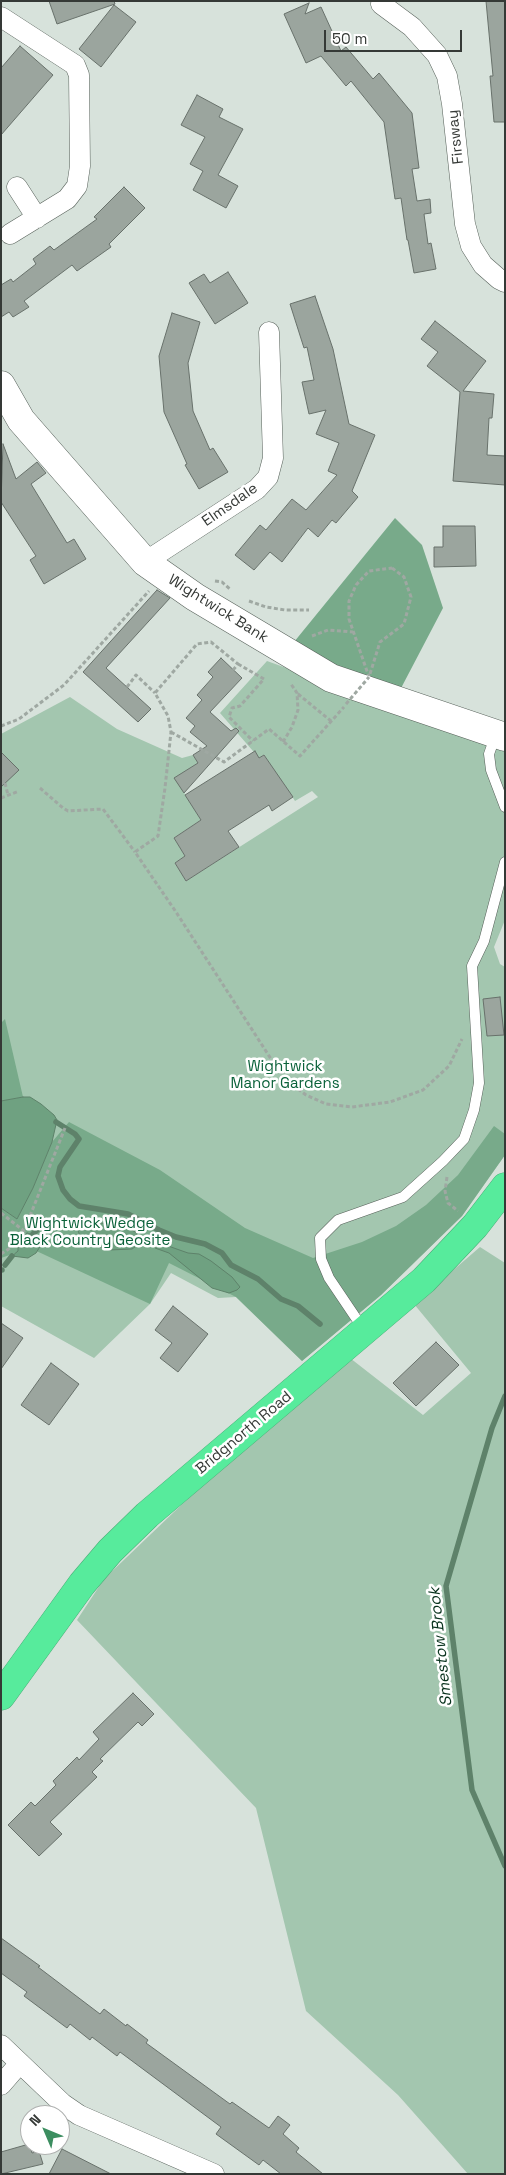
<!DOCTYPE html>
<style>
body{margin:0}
#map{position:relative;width:506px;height:2175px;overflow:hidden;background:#d7e2db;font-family:"Space Grotesk",sans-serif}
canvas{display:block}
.frame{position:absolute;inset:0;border:2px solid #353936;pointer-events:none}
.north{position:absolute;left:20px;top:2105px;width:50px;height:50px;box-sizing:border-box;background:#fff;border:1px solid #aeb0af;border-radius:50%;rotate:315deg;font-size:14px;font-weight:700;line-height:20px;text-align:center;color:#353936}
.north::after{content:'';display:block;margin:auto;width:18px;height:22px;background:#3c8e60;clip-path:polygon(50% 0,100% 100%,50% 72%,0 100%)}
.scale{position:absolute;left:324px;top:30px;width:138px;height:22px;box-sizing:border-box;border:2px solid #353936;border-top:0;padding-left:6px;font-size:15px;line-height:18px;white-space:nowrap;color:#353936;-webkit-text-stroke:4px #fff;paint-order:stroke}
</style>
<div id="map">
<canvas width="506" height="2175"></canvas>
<div class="frame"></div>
<div class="north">N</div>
<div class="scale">50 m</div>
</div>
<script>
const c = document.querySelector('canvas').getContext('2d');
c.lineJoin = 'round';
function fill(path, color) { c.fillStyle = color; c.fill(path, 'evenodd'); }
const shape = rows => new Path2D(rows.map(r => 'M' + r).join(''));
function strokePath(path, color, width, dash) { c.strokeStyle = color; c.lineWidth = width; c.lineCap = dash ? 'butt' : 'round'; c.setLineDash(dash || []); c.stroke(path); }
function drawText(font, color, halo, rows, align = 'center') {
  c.font = font + ' "Space Grotesk",sans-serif'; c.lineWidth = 5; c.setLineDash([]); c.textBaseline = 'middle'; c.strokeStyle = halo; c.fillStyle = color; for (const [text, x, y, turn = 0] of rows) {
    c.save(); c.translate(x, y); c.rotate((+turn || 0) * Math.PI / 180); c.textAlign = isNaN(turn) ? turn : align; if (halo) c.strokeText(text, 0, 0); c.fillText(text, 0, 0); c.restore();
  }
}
const green = shape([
 [267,661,505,747,505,920,494,947,500,964,505,967,505,1155,462,1216,381,1295,302,1361,236,1297,218,1298,171,1273,150,1304,94,1358,1,1306,1,734,70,697,117,729,182,758,193,755,198,763,175,778,201,820,174,838,185,856,175,863,186,881,318,797,312,791,295,801,282,781,277,784,274,770,264,755,259,758,220,713],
 [480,1247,505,1263,505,2174,468,2174,398,2095,306,2011,256,1808,77,1620,104,1579,222,1466,350,1358,423,1415,471,1373,414,1304]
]);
const forest = shape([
 [395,518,422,545,443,608,399,692,336,669,294,642],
 [5,1019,23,1097,1,1101,1,1023],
 [69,1122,160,1170,245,1228,313,1258,362,1242,396,1226,426,1205,458,1175,494,1126,505,1134,505,1155,462,1216,381,1295,302,1361,236,1297,169,1263,150,1304,30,1248,1,1258,1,1208,17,1219,33,1188,52,1142]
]);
const water = shape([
 [23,1097,30,1097,41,1104,54,1115,57,1120,52,1142,33,1188,17,1219,1,1208,1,1101,23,1097],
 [80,1221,121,1225,128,1228,137,1233,135,1247,132,1249,109,1250,92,1244,80,1236,76,1225,80,1221],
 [27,1233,35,1235,39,1240,41,1245,36,1253,28,1258,12,1256,18,1251,18,1244,27,1233],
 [154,1241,188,1253,199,1254,211,1261,232,1277,240,1287,237,1290,229,1293,212,1288,169,1253,155,1248,154,1241]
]);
const stream = shape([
 [56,1122,75,1134,79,1139,60,1167,58,1176,63,1190,70,1199,79,1206,128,1214,159,1230,176,1237,205,1244,222,1253,231,1265,258,1279,281,1299,298,1306,320,1324],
 [70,1223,76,1225],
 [33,1234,46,1221],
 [135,1241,154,1241],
 [5,1265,12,1256],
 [1,1270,2,1270],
 [505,1396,492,1428,446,1586,472,1790,505,1866]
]);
const building = shape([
 [49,1,114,1,115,4,57,24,49,1],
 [486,1,505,1,505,122,494,122,490,76,493,76,486,1],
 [309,3,305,14,321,7,341,51,346,47,373,79,379,73,412,113,419,168,412,169,417,201,430,199,431,213,424,214,428,244,431,243,436,269,414,273,408,240,407,240,401,198,395,199,384,122,351,81,346,86,321,56,306,63,284,14,309,3],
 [114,5,136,22,101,67,79,49,114,5],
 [20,46,53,75,1,135,1,68,20,46],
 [197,95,223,109,219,117,243,129,218,175,238,186,226,208,193,190,203,171,190,164,205,137,181,125,197,95],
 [124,187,145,208,109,244,111,247,77,271,72,265,24,301,29,307,13,317,9,312,1,317,1,285,11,279,13,282,36,264,33,259,50,246,54,250,97,219,94,217,124,187],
 [228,272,248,303,215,324,189,283,204,274,210,283,228,272],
 [315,296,333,349,349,424,375,435,352,491,358,497,336,523,332,520,318,537,308,528,282,562,270,552,254,570,235,555,260,525,266,530,292,499,306,510,337,475,328,471,339,443,316,434,326,410,309,414,302,382,314,380,307,347,304,348,290,304,315,296],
 [172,313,200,322,188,363,193,411,210,450,213,448,228,472,199,489,185,465,187,464,164,412,159,356,172,313],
 [435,321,486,361,463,391,494,394,492,418,489,418,487,455,505,456,505,485,453,481,460,392,427,366,438,352,421,339,435,321],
 [3,444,16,479,37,462,46,473,31,484,67,543,74,539,86,559,44,584,30,560,36,556,1,502,3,444],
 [443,526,475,526,476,566,434,567,434,547,443,547,443,526],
 [157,590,170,598,106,668,151,709,138,722,83,672,157,590],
 [221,658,242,678,210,712,231,731,236,728,239,731,184,793,174,778,198,763,193,755,207,746,190,732,195,726,186,718,202,700,197,695,213,677,208,672,221,658],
 [255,751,259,758,264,755,293,797,272,811,269,805,228,831,239,847,186,881,175,863,185,856,174,838,201,820,185,795,255,751],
 [1,752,19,770,1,787,1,752],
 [500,997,504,1035,487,1036,483,999,500,997],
 [173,1306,208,1334,178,1372,160,1358,172,1343,155,1330,173,1306],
 [1,1323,23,1338,1,1369,1,1323],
 [436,1342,459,1365,416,1406,393,1383,436,1342],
 [51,1363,79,1384,49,1425,21,1405,51,1363],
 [133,1693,154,1714,142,1726,138,1722,100,1759,103,1761,92,1772,97,1777,50,1822,62,1834,39,1856,8,1825,31,1802,35,1806,56,1785,53,1781,77,1757,79,1760,99,1739,93,1732,133,1693],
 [1,1938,40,1966,38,1967,100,2014,104,2009,126,2026,127,2024,148,2040,146,2043,230,2104,232,2102,269,2128,278,2116,290,2125,283,2134,299,2148,296,2152,323,2174,281,2174,263,2160,259,2165,216,2134,221,2127,120,2052,117,2056,92,2037,90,2040,70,2024,67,2028,24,1996,27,1992,1,1973,1,1938],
 [29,2144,32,2153,39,2151,43,2164,1,2174,1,2152,29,2144],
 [62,2149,111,2174,49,2174,62,2149]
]);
const path = shape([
 [392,568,404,577,411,597,404,624,380,642,369,677,349,619,349,601,356,585,369,571,392,568],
 [215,581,222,582,231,590],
 [249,601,266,607,285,610,309,610],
 [312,636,328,630,353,632],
 [238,664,264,679,240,706,232,708,229,717,253,741],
 [233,670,238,664,211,642,197,644,155,693,168,716,171,732,165,788,158,836,135,852,176,912,273,1062,289,1082,306,1095,326,1104,352,1107,390,1102,423,1090,449,1066,462,1039],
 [127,687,136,675,155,693],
 [298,694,331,721],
 [1,726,19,719,64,685,149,591],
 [171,732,224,762,269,729,300,756,344,707],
 [283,742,292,727,298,710,297,693,291,684],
 [5,783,8,795],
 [40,788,63,808,68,811,103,809,135,852],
 [1,798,19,791],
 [447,1177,445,1191,448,1203,458,1211],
 [1,1213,24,1231,65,1128],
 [1,1254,13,1246,24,1231]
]);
const lane = shape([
 [496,734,489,754,491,770,505,807],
 [364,1330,329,1278,321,1259,320,1238,338,1220,403,1197,443,1161,464,1139,474,1110,479,1083,472,966,484,941,505,862]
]);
const street = shape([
 [381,4,412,27,437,55,447,76,452,104,465,224,471,246,483,265,499,279,505,282],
 [1,17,75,65,79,75,80,166,77,186,67,199,10,234],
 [17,187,37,218],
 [145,562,257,489,268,477,273,458,269,332],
 [1,2045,63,2104,79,2115,214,2174],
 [1,2085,20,2063]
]);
const secondary = shape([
 [1,385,21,420,145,562,195,597,331,678,505,737]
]);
const highway = shape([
 [1,1696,82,1584,110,1551,147,1515,424,1280,475,1226,505,1187]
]);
const pathBridge = shape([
 [346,704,369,677]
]);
const streetNames = [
 ["Firsway",456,137,-96],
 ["Elmsdale",230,505,-35],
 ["Wightwick Bank",218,609,32],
 ["Bridgnorth Road",244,1433,-40]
];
const parkNames = [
 ["Wightwick",285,1067],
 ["Manor Gardens",285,1084],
 ["Wightwick Wedge",90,1224],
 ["Black Country Geosite",90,1241]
];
const waterNames = [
 ["Smestow Brook",441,1647,-96]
];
fill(green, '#a3c6af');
fill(forest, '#78aa8a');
fill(water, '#6fa181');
strokePath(water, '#5e826a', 1);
strokePath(stream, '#5e826a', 5.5);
fill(building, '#9ba59e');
strokePath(building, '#68716b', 1);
strokePath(lane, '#57615a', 11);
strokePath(street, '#57615a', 21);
strokePath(secondary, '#57615a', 29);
strokePath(highway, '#4bad78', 29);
strokePath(path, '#9fa8a2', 3, [4, 2.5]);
strokePath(lane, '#fff', 10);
strokePath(street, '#fff', 20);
strokePath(secondary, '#fff', 28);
strokePath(highway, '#57eb9c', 28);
strokePath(pathBridge, '#9fa8a2', 3, [4, 2.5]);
drawText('15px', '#353936', '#fff', streetNames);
drawText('15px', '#0a6139', '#fff', parkNames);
drawText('italic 16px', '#08321d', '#fff', waterNames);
</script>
